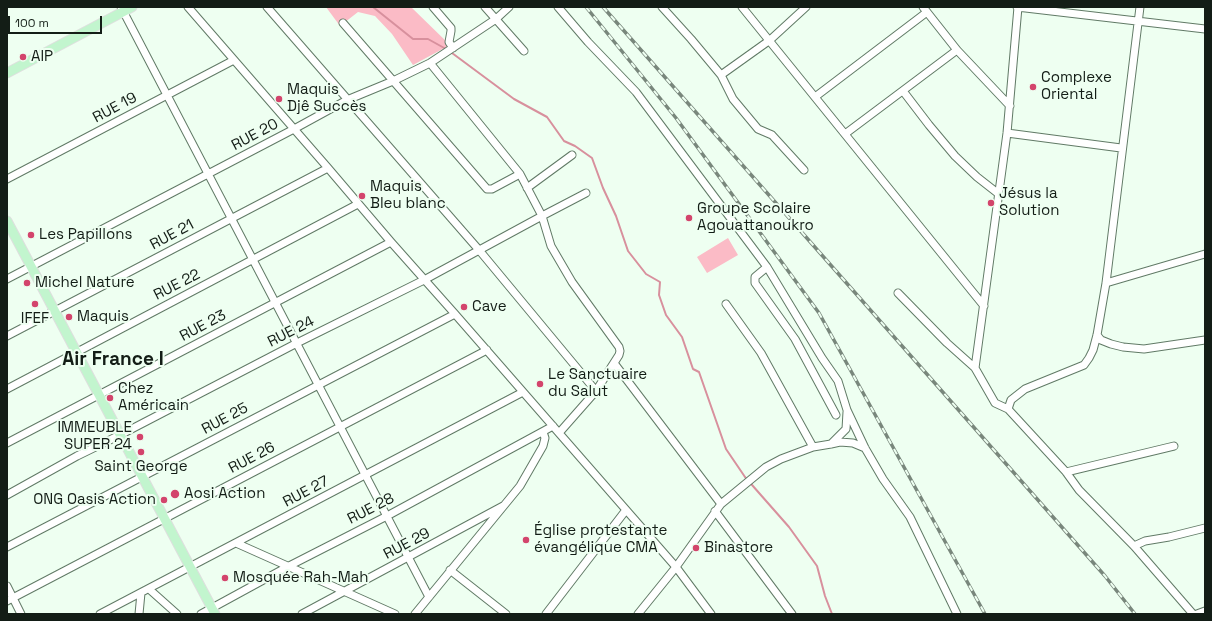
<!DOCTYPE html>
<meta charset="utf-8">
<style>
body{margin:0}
#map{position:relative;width:1212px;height:621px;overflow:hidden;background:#eefff1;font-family:"Space Grotesk",sans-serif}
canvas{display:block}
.frame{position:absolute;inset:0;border:8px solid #131d16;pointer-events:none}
.scale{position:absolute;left:8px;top:16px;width:94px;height:18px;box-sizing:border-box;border:2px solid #131d16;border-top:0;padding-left:5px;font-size:12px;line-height:14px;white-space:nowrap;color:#131d16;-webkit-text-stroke:3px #eefff1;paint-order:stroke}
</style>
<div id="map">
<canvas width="1212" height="621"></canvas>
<div class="frame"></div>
<div class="scale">100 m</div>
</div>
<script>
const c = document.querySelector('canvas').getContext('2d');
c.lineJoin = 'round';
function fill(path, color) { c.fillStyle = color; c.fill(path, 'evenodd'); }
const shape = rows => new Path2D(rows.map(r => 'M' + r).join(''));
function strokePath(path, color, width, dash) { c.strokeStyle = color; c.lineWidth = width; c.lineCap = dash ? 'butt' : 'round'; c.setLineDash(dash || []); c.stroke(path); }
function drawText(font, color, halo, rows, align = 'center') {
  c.font = font + ' "Space Grotesk",sans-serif'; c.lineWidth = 4; c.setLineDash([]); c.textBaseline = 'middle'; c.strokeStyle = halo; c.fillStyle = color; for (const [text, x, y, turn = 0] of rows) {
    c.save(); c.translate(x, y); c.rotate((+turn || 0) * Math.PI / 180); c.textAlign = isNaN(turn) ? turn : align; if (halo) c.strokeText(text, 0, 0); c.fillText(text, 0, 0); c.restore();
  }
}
const green = shape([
 [326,7,411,7,450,45,413,65,392,34,375,16,358,12,340,26],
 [728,238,738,255,707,273,697,257]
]);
const stream = shape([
 [373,7,413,39,428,39,446,49],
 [452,53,514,99,547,117,564,141,575,146,592,158,603,188,616,216,628,251,646,274,660,282,659,295,666,315,682,337,693,369,699,372,726,449,745,477,789,527,817,566,825,596,832,614]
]);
const minor = shape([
 [121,7,429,597],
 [188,7,328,168,391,242,455,314,676,567,711,614],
 [267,7,479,250,596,391],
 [433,7,451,28,451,31,449,42,453,48],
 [485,7,524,51],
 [558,7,588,42,636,92,767,267,822,358,838,381,847,410,865,448,883,479,910,517,957,614],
 [662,7,691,39,721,75,770,40,806,7],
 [742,7,984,306],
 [923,7,957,50,1010,106],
 [1017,7,1205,29],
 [343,23,487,189,492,189,520,174],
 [430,63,520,174,542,216,551,246,572,282,619,347,620,351,619,355,596,391,559,433],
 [721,75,733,99,758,129,772,135,804,170],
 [903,91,929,125,955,156,977,177,1000,195],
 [815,97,927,12],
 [1007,133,1121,148],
 [845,134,957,50],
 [7,179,234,60],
 [527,188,572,155],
 [767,267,755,277,755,283,795,339,836,415],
 [7,279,294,129,347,100,393,81,430,63,496,19,509,7],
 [1106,283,1205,254],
 [898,293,947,343,975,368,995,403,1008,409,1066,472,1079,490,1134,546,1193,614],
 [726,304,761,353,813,447],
 [1097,335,1101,340,1111,344,1123,347,1144,349,1205,340],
 [7,336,328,168],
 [614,363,721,504],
 [975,368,1007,133,1018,7],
 [7,389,358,204],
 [1008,409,1011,400,1025,389,1084,365,1089,358,1093,350,1097,335,1106,283,1140,7],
 [7,443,391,242],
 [831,444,846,429,847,412],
 [1066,472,1174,446],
 [7,495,77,456,120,435,297,343,424,280,542,216,586,193],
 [715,511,792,614],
 [236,543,395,614],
 [1134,546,1145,541,1169,537,1205,528],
 [7,547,455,314],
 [450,570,506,614],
 [7,586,21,614],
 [149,589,177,614],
 [7,601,487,350],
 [100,614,523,392],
 [139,614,141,593],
 [201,614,289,566,387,516,553,426],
 [302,614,503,506],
 [415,614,520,486,543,446,545,438,543,432],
 [546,614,626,510],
 [638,614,676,567,721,504,766,467,781,459,813,447,831,444,840,442,853,443,865,448],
 [1197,614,1205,611]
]);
const major = shape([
 [7,73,132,7],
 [7,221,215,614]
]);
const rail = shape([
 [586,7,676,118,819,313,985,614],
 [603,7,1105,576,1135,614]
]);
const markers = [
 [23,57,4,"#d3446c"],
 [1033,87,4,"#d3446c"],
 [279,99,4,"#d3446c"],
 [362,196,4,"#d3446c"],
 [991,203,4,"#d3446c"],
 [689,218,4,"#d3446c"],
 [31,235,4,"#d3446c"],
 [27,283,4,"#d3446c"],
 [35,304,4,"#d3446c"],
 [464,307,4,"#d3446c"],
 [69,317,4,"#d3446c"],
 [540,384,4,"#d3446c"],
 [110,398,4,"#d3446c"],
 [140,437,4,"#d3446c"],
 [141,452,4,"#d3446c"],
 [175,494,5,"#d3446c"],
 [164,500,4,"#d3446c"],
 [526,540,4,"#d3446c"],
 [696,548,4,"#d3446c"],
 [225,578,4,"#d3446c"]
];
const poiNames = [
 ["AIP",31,57],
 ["Complexe",1041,78],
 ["Oriental",1041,95],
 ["Maquis",287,90],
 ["Djê Succès",287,107],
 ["Maquis",370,187],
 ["Bleu blanc",370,204],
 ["Jésus la",999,194],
 ["Solution",999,211],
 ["Groupe Scolaire",697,209],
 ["Agouattanoukro",697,226],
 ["Les Papillons",39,235],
 ["Michel Nature",35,283],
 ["Cave",472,307],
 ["Maquis",77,317],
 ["IFEF",35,319,"center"],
 ["Le Sanctuaire",548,375],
 ["du Salut",548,392],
 ["Chez",118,389],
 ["Américain",118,406],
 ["IMMEUBLE",132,428,"right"],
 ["SUPER 24",132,445,"right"],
 ["Saint George",141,467,"center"],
 ["Aosi Action",184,494],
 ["ONG Oasis Action",156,500,"right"],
 ["Église protestante",534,531],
 ["évangélique CMA",534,548],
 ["Binastore",704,548],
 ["Mosquée Rah-Mah",233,578]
];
const streetNames = [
 ["RUE 19",115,108,-28],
 ["RUE 20",255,135,-28],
 ["RUE 21",172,235,-28],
 ["RUE 22",177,285,-27],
 ["RUE 23",203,326,-28],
 ["RUE 24",291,332,-27],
 ["RUE 25",225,419,-28],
 ["RUE 26",252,458,-28],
 ["RUE 27",306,492,-28],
 ["RUE 28",371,509,-27],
 ["RUE 29",407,544,-28]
];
const districtNames = [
 ["Air France I",113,360]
];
fill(green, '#fbbbc6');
strokePath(stream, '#d8909d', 2);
strokePath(minor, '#617a66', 9);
strokePath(major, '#dedfde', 11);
strokePath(minor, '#fff', 7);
strokePath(major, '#c2f5ce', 9);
strokePath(rail, '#79877c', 3.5);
strokePath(rail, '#eefff1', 2, [6]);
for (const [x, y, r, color] of markers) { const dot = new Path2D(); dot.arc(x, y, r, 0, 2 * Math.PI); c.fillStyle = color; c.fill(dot); strokePath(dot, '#eefff1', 1.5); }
drawText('15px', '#131d16', '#eefff1', poiNames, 'left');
drawText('15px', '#131d16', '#eefff1', streetNames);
drawText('bold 19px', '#131d16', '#eefff1', districtNames);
</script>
